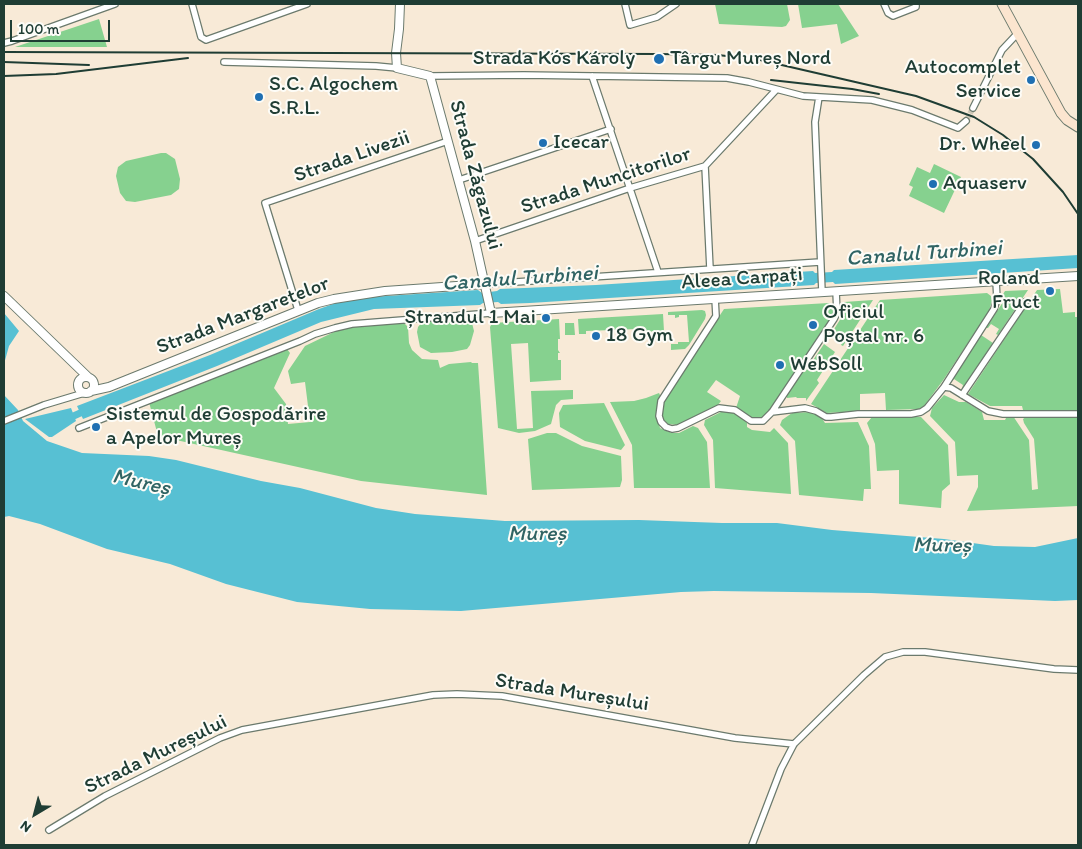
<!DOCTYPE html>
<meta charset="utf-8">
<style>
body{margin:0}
#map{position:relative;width:1082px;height:849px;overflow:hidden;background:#f8ead7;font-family:Itim,sans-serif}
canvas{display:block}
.frame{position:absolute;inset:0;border:5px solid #1f3d34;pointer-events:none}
.north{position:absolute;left:10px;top:789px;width:50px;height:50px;-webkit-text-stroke:4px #fdfcf7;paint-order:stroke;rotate:217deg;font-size:14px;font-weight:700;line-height:20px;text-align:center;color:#1f3d34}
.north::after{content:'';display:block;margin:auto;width:18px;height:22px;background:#1f3d34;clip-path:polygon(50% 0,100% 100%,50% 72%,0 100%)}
.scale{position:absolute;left:10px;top:20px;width:100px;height:22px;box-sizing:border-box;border:2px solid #1f3d34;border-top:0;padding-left:6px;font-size:15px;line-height:18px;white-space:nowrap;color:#1f3d34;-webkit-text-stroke:4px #fdfcf7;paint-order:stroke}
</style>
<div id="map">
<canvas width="1082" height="849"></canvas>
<div class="frame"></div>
<div class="north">N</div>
<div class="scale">100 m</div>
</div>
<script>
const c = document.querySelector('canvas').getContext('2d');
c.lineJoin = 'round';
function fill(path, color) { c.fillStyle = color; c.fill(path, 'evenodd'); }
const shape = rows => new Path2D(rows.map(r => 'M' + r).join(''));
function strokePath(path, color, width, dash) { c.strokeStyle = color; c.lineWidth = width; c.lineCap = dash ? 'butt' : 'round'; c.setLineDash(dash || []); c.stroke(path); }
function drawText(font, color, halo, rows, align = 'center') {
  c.font = font + ' Itim,sans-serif'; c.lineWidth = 4; c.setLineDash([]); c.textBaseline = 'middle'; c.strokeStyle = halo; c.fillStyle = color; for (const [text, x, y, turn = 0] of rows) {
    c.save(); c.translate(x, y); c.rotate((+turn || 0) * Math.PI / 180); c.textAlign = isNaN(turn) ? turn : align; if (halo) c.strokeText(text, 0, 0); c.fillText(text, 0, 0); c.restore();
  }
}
const green = shape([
 [715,4,787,4,790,20,786,26,782,27,719,24],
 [798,4,838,4,859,36,841,44,837,24,802,28],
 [99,19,107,47,15,47],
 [161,153,166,153,175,159,180,179,179,189,171,195,135,202,126,201,120,193,116,176,118,167,126,161],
 [934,164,961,177,944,213,909,196,913,187,909,185,917,167,930,173],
 [1060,289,1063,313,1075,312,1075,317,1078,317,1078,410,1023,410,1022,406,990,406,968,394,1037,290],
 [1028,290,998,335,996,334,999,329,991,324,988,328,986,328,1003,302,1002,296,1005,291],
 [987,293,991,296,992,301,989,311,944,379,924,406,919,409,886,410,885,393,860,394,860,411,827,413,811,404,880,300],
 [873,300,843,346,841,345,843,341,834,334,830,338,829,337,843,315,842,305,844,302],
 [829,303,833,305,834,313,832,317,767,414,763,417,753,419,736,408,740,396,716,380,707,392,721,401,718,405,678,425,668,424,664,420,661,412,663,402,724,309],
 [702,310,705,311,706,315,705,319,689,345,685,349,671,350,671,344,678,344,678,342,689,342,687,315,679,315,679,317,675,318,675,315,668,315,668,312],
 [663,314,664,331,641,332,637,331,637,329,586,331,586,334,579,334,578,319],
 [466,319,472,323,474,331,470,345,467,349,452,352,431,353,420,347,417,332,418,327,423,321],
 [559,319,560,339,558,339,558,350,560,353,558,353,558,360,561,360,561,380,530,382,528,343,511,344,517,429,533,428,531,391,573,390,573,399,561,400,556,405,551,424,535,431,519,433,498,428,490,327,492,323],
 [403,322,408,327,409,343,412,350,422,359,438,360,440,368,449,364,471,362,472,363,478,363,487,495,361,481,158,436,149,402,287,349,290,353,274,388,286,404,288,424,310,422,305,382,291,384,288,371,305,346,336,331,353,326],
 [565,323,574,323,575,335,565,335],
 [981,335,993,343,962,389,963,385,954,379,951,382],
 [824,344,835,352,817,380,819,383,806,401,806,398,797,398,796,397,787,398,787,395,802,372,805,372],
 [659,393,661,397,656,411,660,428,672,433,679,433,693,426,698,428,707,442,710,488,634,488,632,445,610,402,634,401,646,398],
 [944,395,959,402,966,402,982,412,984,420,1005,420,1007,416,1013,416,1029,440,1032,490,1038,489,1034,439,1024,423,1023,419,1027,416,1077,417,1078,506,967,511,978,487,978,475,957,476,955,442,930,416,932,408],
 [604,403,625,445,621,450,585,441,560,427,559,413,563,405],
 [721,412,731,412,739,416,747,423,747,427,752,430,770,432,774,428,788,443,791,494,715,488,713,440,704,425,705,420],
 [810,412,821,417,825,423,858,422,869,446,871,489,864,489,863,501,799,495,795,441,780,425,782,420,792,413],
 [872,417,921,417,948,445,950,484,942,491,941,508,899,504,899,470,877,471,875,444,867,423],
 [547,433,556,433,582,446,621,456,622,480,620,487,532,490,528,439]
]);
const water = shape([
 [1078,255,1078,268,835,284,833,282,816,283,814,285,530,303,501,304,498,302,483,303,480,305,374,309,321,322,217,366,83,419,77,406,210,355,319,309,336,303,371,297,478,290,482,293,497,291,500,289,596,285,813,271,815,273,832,272,834,270],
 [4,313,19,331,9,346,4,364],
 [4,395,18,410,23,421,47,441,82,453,149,456,176,460,261,481,300,488,376,508,415,514,505,521,639,520,722,523,777,523,832,530,944,539,994,546,1035,547,1078,538,1078,600,1055,601,871,593,714,591,681,592,461,611,370,609,297,602,226,584,170,564,107,549,40,524,9,516,4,517],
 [71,408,76,421,52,437,49,437,25,419]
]);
const canal = shape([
 [67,419,89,409]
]);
const minorTunnel = shape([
 [966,121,973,108]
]);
const minor = shape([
 [192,4,201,37,206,40,307,4],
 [625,4,630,25,657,17,676,4],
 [884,4,888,13,893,16,916,7,916,4],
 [4,43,12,41,115,4],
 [224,62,376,66,397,68],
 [430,76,524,75,727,78,749,82,803,96,872,100,912,110,958,128,966,121],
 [592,76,658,272],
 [819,97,815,122,822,292],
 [973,108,1002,50,1018,33],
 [705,166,710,269],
 [459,180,611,129],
 [475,241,630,188,705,166,776,90],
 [485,284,820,262],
 [715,298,716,316,661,401,659,416,661,422,666,427,672,429,678,428,719,408,735,410,751,421,763,421,772,412,834,319,837,313,836,291],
 [298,310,265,203,448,141],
 [944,387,951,388,988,411,1003,414,1078,414],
 [962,395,1025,302],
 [772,412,805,408,816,411,826,417,831,417,858,414,911,414,921,412,927,408,944,387,994,309,997,299,996,281],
 [4,421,44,405,84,393],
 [79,428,300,341,315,334,335,328,352,324,491,313],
 [49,830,105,796,220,738,242,730,433,695,457,694,502,696,735,738,794,744],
 [752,845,781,769,794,744,864,675,885,657,903,652,925,652,1054,669,1078,670]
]);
const tertiary = shape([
 [400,4,399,29,396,53,397,68,430,76,475,241,491,313,1078,276],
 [4,296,88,377],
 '78 385a8 8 0 1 1 16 0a8 8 0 1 1-16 0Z',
 [91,391,109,387,318,303,334,299,385,291,485,284]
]);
const secondary = shape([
 [1002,4,1061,113,1067,120,1078,127]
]);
const rail = shape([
 [4,52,659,54,718,55,760,60,916,96,974,117,1003,135,1033,159,1063,192,1078,214],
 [4,62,89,65],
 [4,76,56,74,188,58],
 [771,80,852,89,879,94]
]);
const markers = [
 [659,59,6,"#1f6fb2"],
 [1031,80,5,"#1f6fb2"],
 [259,97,5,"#1f6fb2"],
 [543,143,5,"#1f6fb2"],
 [1036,145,5,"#1f6fb2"],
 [933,184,5,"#1f6fb2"],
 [1050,291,5,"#1f6fb2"],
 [546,318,5,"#1f6fb2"],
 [813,325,5,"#1f6fb2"],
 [596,336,5,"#1f6fb2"],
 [780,365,5,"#1f6fb2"],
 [96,427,5,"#1f6fb2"]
];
const streetNames = [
 ["Strada Kós Károly",554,59],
 ["Strada Livezii",352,157,-19],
 ["Strada Zăgazului",475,175,75],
 ["Strada Muncitorilor",606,181,-18],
 ["Aleea Carpați",742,279,-4],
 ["Strada Margaretelor",243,316,-21],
 ["Strada Mureșului",572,693,9],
 ["Strada Mureșului",156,755,-26]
];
const poiNames = [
 ["Târgu Mureș Nord",670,59],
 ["Autocomplet",1021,68,"right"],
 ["Service",1021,92,"right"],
 ["S.C. Algochem",269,85],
 ["S.R.L.",269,109],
 ["Icecar",553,143],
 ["Dr. Wheel",1026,145,"right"],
 ["Aquaserv",943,184],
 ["Roland",1040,279,"right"],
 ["Fruct",1040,303,"right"],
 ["Oficiul",823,313],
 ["Poștal nr. 6",823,337],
 ["Ștrandul 1 Mai",536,318,"right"],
 ["18 Gym",606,336],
 ["WebSoll",790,365],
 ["Sistemul de Gospodărire",106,415],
 ["a Apelor Mureș",106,439]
];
const waterNames = [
 ["Canalul Turbinei",924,254,-4],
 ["Canalul Turbinei",520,279,-4],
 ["Mureș",141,483,13],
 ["Mureș",537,534],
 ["Mureș",942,546,1]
];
fill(green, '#86d18f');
fill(water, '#57c0d3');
strokePath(canal, '#57c0d3', 7);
strokePath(minorTunnel, '#cdc7b6', 5.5, [5.5, 3]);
strokePath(minor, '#6b7a6d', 8);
strokePath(tertiary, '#6b7a6d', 10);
strokePath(secondary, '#6b7a6d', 11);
strokePath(minor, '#fff', 5.5);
strokePath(tertiary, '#fff', 8);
strokePath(secondary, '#fce5cf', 9);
strokePath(rail, '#1f3d34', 2);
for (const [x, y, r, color] of markers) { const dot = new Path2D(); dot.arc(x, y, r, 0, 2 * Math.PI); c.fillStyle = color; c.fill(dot); strokePath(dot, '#fdfcf7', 2); }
drawText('21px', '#1f3d34', '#fdfcf7', streetNames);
drawText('21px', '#1f3d34', '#fdfcf7', poiNames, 'left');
drawText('italic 22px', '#306464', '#fdfcf7', waterNames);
</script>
